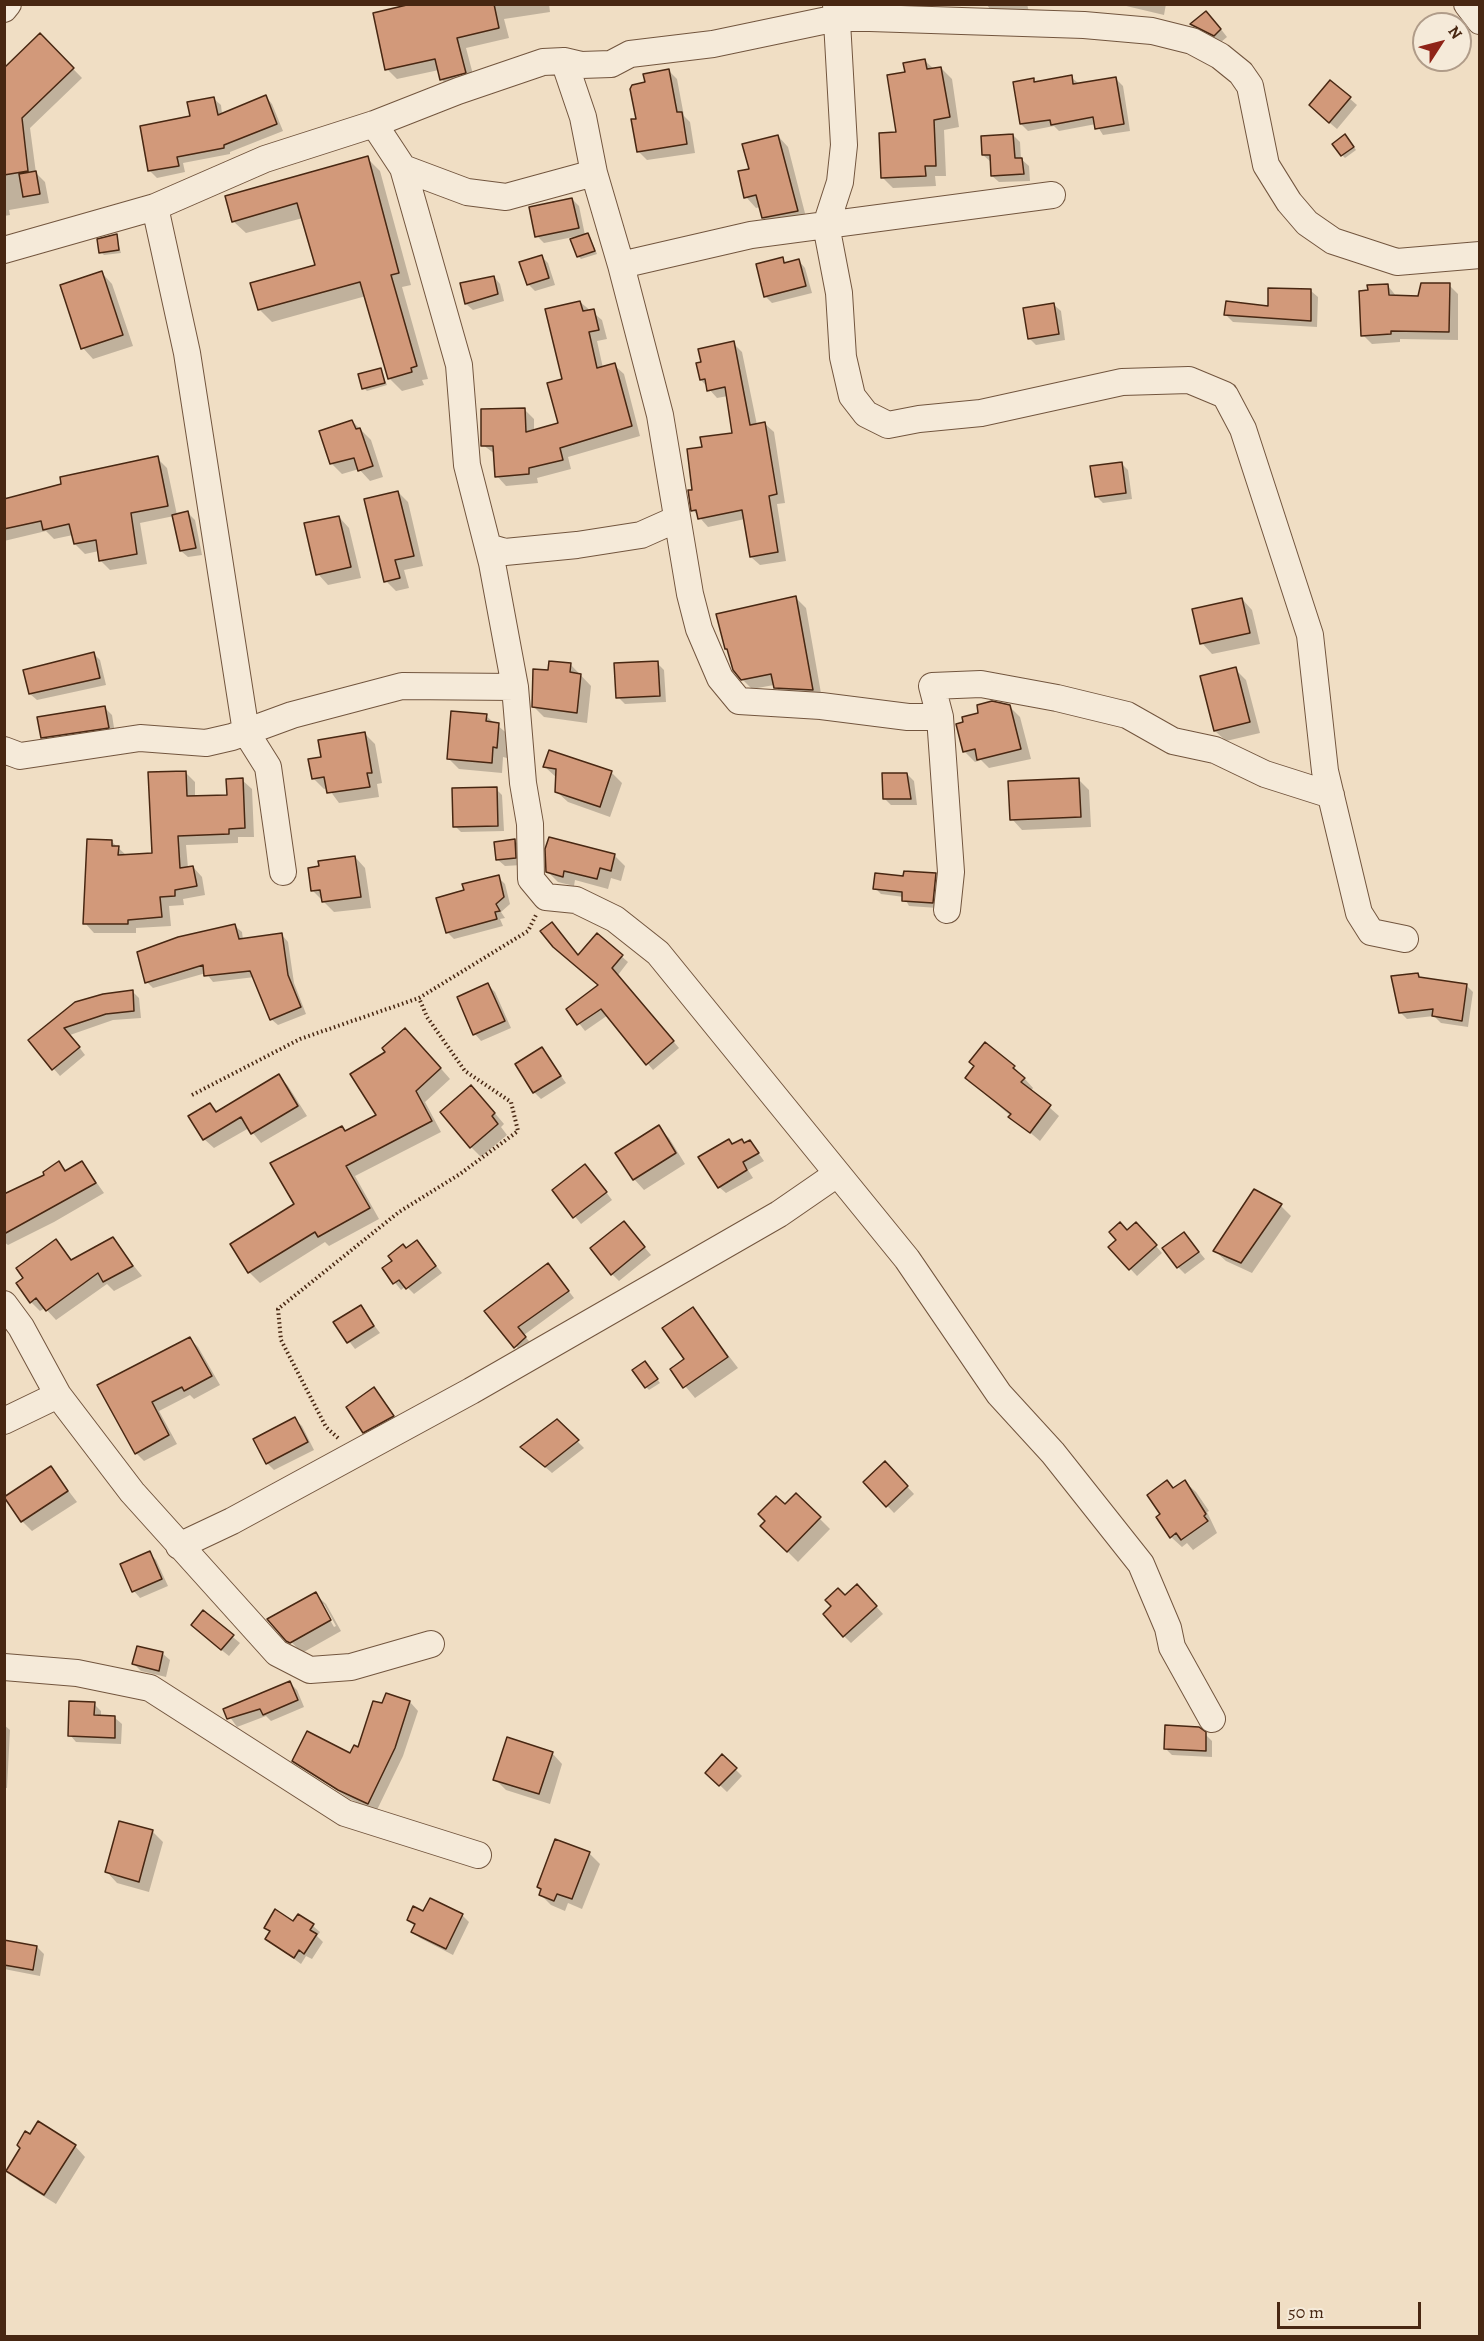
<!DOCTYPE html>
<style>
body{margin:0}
#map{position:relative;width:1484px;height:2341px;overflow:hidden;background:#f0dec4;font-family:Alegreya,serif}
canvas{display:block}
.frame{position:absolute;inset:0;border:6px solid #482712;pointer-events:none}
.north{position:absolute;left:1412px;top:12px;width:60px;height:60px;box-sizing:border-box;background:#f5ead9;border:2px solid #b09c89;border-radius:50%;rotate:54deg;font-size:16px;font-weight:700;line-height:24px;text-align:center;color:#482712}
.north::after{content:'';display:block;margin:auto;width:21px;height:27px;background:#8f2418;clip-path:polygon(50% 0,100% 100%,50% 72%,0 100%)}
.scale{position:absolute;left:1277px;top:2302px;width:144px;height:27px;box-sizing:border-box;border:3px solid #482712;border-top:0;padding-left:8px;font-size:18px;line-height:21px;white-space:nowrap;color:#482712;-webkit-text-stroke:4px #f5ead9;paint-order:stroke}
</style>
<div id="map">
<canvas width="1484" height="2341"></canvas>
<div class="frame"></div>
<div class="north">N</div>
<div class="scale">50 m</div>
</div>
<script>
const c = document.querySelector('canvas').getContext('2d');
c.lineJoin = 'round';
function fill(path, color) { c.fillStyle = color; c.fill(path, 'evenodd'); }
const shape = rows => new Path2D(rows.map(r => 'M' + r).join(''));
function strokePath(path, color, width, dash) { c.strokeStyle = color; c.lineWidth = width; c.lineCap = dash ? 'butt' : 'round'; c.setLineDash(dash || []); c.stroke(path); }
const shadow = shape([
 [418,4,549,4,550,12,504,19,509,38,466,48,475,82,451,89,441,79,439,70,397,79,387,69],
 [986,4,1027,4,1029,12,997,17],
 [1118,4,1166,4,1164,15],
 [1213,19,1227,37,1221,42,1199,30,1192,24],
 [40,35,82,78,30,128,36,173,45,182,49,203,9,210,10,215,4,216,4,157],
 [925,61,934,69,941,68,952,79,959,127,944,130,946,176,935,176,936,186,893,188,882,177,898,133,907,74],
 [668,70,677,79,684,116,690,122,695,153,647,160,638,151,638,120,647,83],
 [1071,77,1078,83,1116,79,1123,86,1130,131,1103,135,1096,124,1059,131,1054,126,1028,131,1021,124,1033,80,1037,83],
 [1331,82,1357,105,1337,129,1317,112],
 [266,97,272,104,283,131,230,152,230,154,183,163,185,172,157,178,150,171,192,117,214,99,221,105,222,114],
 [1013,135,1020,142,1021,159,1029,166,1030,181,999,182,992,176,991,162,983,155],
 [778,136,788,147,807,221,774,228,763,218,760,207,756,208,746,197],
 [1348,139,1356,150,1345,158,1342,155],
 [367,158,380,171,411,285,402,287,428,379,422,380,424,385,402,391,389,378,366,296,272,322,259,309,316,266,303,218,246,233,233,221],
 [572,199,579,206,585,235,590,237,597,254,581,259,578,256,578,236,544,243,537,236],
 [116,236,121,253,104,255,101,252],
 [541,256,548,263,555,285,535,291,528,284],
 [782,258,787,264,799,261,805,268,812,293,772,303,765,296],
 [102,273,112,284,133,346,93,359,83,348],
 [494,277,500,284,504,301,473,310,466,304,462,284],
 [1449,285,1458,294,1458,340,1400,339,1400,342,1372,344,1363,335,1369,292,1388,286,1397,297,1419,297],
 [1311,291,1318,297,1317,327,1233,322,1226,315,1269,308],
 [580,302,602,320,607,339,597,341,603,368,614,365,624,374,640,436,568,457,571,469,537,478,538,483,506,486,497,476,495,454,483,445,525,410,534,419,534,431,560,424,564,380],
 [1054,305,1061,311,1065,340,1036,345,1029,338],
 [733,343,742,352,757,425,765,424,774,432,785,503,777,504,786,561,760,565,751,557,745,519,708,527,693,510,703,449,734,434,728,396,717,398,701,380],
 [381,370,387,385,367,391,364,388],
 [352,421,371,440,383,477,370,481,359,469,342,474,331,463],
 [157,458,167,468,177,515,188,513,195,520,202,555,188,557,181,551,174,516,140,523,147,564,110,570,100,560,99,551,85,554,75,544,73,535,54,539,46,531,4,541,4,499],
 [1121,463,1128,470,1132,499,1103,503,1096,496],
 [398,492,408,502,423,566,404,570,409,588,396,591,386,581],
 [339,517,349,528,361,578,328,585,318,574],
 [796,598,806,608,822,699,785,698,774,685,752,689,742,679,726,649],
 [1242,599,1252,610,1260,644,1212,654,1202,643],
 [93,653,100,660,106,685,37,700,30,694],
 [657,663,664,670,666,702,625,704,618,697],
 [571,665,591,686,587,723,544,717,533,706,549,672],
 [1235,669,1246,680,1260,733,1226,741,1215,731],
 [1009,706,1020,717,1031,759,989,768,981,760,975,762,964,751],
 [105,708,112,715,115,734,49,744,42,737],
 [486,716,509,735,507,758,503,757,502,773,459,769,448,758],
 [365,734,375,744,382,783,377,784,379,797,339,803,328,788,324,789,313,778,323,758],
 [545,767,611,772,622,783,610,817,568,802,557,792,557,778],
 [185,772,195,782,195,798,229,797,242,780,252,789,254,837,238,837,238,843,186,845,188,868,193,867,202,877,205,895,183,899,184,905,169,906,171,926,136,928,136,933,94,933,85,923,111,841,127,856,153,855],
 [907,774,914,781,917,805,891,805,884,798],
 [1078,779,1089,790,1091,827,1022,830,1012,819],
 [496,789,502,795,504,831,461,832,455,826],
 [515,841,522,848,522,865,505,866,498,860],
 [614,855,625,866,621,881,611,878,608,889,575,880,574,886,558,882,547,871],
 [355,857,365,868,371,908,334,912,312,890],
 [935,875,941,881,938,908,909,906,904,897,881,894,875,888,905,878],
 [498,877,505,884,510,904,501,912,505,918,500,919,503,926,454,939,448,933,438,899],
 [235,926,242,932,243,940,282,935,288,942,294,983,306,1014,278,1025,271,1019,255,977,213,982,206,973,153,988,147,982],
 [597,935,628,962,618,975,679,1048,653,1070,608,1015,585,1031,568,1009,600,986,579,956],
 [1418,975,1422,979,1467,986,1473,992,1468,1027,1441,1023,1434,1016,1407,1019,1400,1012],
 [488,985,495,992,511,1028,481,1041,475,1034],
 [132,991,139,998,141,1018,113,1020,70,1035,85,1055,60,1076,30,1041],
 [416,1040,450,1079,425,1102,441,1132,355,1176,379,1219,329,1246,325,1242,260,1283,249,1272,232,1245,296,1205,342,1128,347,1132,378,1116],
 [542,1049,566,1083,541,1099,534,1092],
 [1014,1067,1033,1088,1031,1091,1059,1116,1040,1141,977,1087],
 [279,1076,288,1086,307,1116,261,1143,249,1128,214,1148,204,1139,210,1104,218,1112],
 [482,1098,504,1124,501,1127,507,1135,481,1157,471,1147],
 [658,1127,669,1138,685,1164,644,1190,634,1179],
 [729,1141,734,1145,750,1141,764,1161,748,1170,753,1178,726,1193,719,1187],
 [82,1162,104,1193,54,1222,8,1245,4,1242,4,1196,46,1175,59,1163,67,1171],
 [592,1173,612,1200,581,1224,554,1190],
 [1281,1206,1291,1216,1252,1273,1226,1261,1215,1251],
 [624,1223,651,1255,619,1281,612,1274],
 [1128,1231,1143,1231,1162,1253,1137,1276,1110,1247],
 [1184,1233,1205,1259,1185,1274,1178,1267],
 [112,1239,142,1276,114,1291,107,1284,56,1320,45,1308,40,1311,31,1302,25,1278,56,1241,73,1261],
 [417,1242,442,1273,414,1294,406,1286,401,1290,384,1269],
 [554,1272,574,1298,524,1335,532,1345,522,1353,486,1311],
 [360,1307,380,1333,355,1349,335,1323],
 [693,1309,738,1368,695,1398,672,1370,686,1359],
 [190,1339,198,1347,220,1385,194,1399,190,1395,159,1411,177,1444,144,1461,136,1453,99,1386],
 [648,1366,660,1383,649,1390,646,1387],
 [374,1389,399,1423,371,1439,364,1432],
 [295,1419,302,1426,314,1450,274,1470,267,1463],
 [557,1421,584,1448,552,1473,529,1453],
 [885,1463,914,1494,894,1513,865,1482],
 [51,1468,77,1502,32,1531,22,1521],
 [1167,1482,1174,1489,1185,1482,1196,1492,1209,1511,1207,1512,1217,1533,1193,1550,1187,1543,1182,1547,1171,1537,1162,1514],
 [796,1495,830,1529,798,1562,762,1526],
 [149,1553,156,1560,168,1586,140,1598,134,1591,122,1565],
 [864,1593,883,1614,851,1643,844,1636],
 [315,1594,326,1604,341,1631,302,1653,269,1619],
 [321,1604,324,1604,336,1626,334,1627],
 [203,1612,240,1643,229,1656,199,1632],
 [163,1654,170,1660,166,1677,141,1671,134,1664],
 [290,1683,297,1690,304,1707,271,1721,266,1716,237,1727,225,1710],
 [387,1694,410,1702,418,1711,403,1756,376,1812,348,1798,294,1761,351,1755,359,1749],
 [94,1704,101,1711,101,1717,115,1718,122,1724,121,1744,76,1742,70,1735],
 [4,1725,10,1730,7,1788,4,1788],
 [1205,1734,1212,1741,1212,1757,1172,1755,1165,1748],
 [552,1753,562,1764,550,1804,506,1790,495,1779],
 [722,1756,742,1776,727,1792,707,1773],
 [153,1832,163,1842,149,1892,117,1883,107,1872],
 [589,1853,600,1864,582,1909,568,1903,565,1911,551,1905,540,1894],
 [424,1913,462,1915,469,1922,453,1955,420,1938,413,1932,415,1926,408,1920],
 [294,1923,313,1926,320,1932,317,1936,323,1942,312,1959,306,1956,301,1964,267,1939,271,1932,266,1927],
 [4,1941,37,1947,44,1954,40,1976,4,1969],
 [75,2146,85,2157,56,2204,19,2181,8,2170,22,2148]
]);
const building = shape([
 [411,4,494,4,499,28,457,38,466,73,440,80,435,59,385,70,373,13,411,4],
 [1206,11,1221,29,1214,36,1190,24,1206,11],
 [40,33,74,68,22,118,28,171,4,175,4,68,40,33],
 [925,59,927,69,941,67,950,117,934,120,936,166,925,166,926,176,881,178,879,133,896,132,887,75,905,72,903,63,925,59],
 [669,69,677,112,682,112,687,144,637,152,631,119,636,119,630,89,632,85,645,82,643,74,669,69],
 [1072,75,1073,84,1116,77,1124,124,1095,129,1093,117,1051,125,1050,120,1020,124,1013,82,1034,78,1034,82,1072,75],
 [1330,80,1351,97,1329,123,1309,105,1330,80],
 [266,95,277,124,224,145,224,148,177,157,179,166,148,171,140,126,190,116,187,102,214,97,218,115,266,95],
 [1013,134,1015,158,1022,158,1024,174,991,176,990,155,982,155,981,136,1013,134],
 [1345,134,1354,147,1341,156,1332,144,1345,134],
 [778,135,798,211,762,218,756,195,744,198,738,171,749,169,742,144,778,135],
 [368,156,399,273,391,275,417,366,411,368,412,372,388,379,360,282,258,310,250,283,315,265,297,203,232,222,225,196,368,156],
 [36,171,40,194,23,197,19,174,36,171],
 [572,198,579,228,535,237,529,207,572,198],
 [588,233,595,251,577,257,570,239,588,233],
 [117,234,119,250,99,253,97,239,117,234],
 [542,255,549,278,527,285,519,262,542,255],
 [783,257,784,263,799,259,806,286,764,297,756,264,783,257],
 [102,271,123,335,81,349,60,285,102,271],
 [494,276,498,294,465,304,460,283,494,276],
 [1421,283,1450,283,1449,332,1391,331,1391,334,1361,336,1359,291,1368,290,1367,285,1388,284,1389,295,1418,296,1421,283],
 [1268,288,1311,289,1311,321,1224,315,1226,301,1268,306,1268,288],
 [580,301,583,311,594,309,599,330,589,332,597,368,615,363,632,426,560,448,563,460,529,468,529,474,495,477,493,446,481,446,481,409,525,408,526,432,558,423,547,383,562,379,545,309,580,301],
 [1054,303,1059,334,1028,339,1023,308,1054,303],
 [734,341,750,425,765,422,777,494,769,496,778,552,750,557,742,510,698,519,696,510,691,511,688,490,692,490,687,449,702,447,700,437,732,433,725,387,707,391,705,379,700,380,696,363,701,362,698,349,734,341],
 [381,368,385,383,362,389,358,374,381,368],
 [352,420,356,429,360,428,373,466,358,471,354,458,330,464,319,431,352,420],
 [158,456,168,506,131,513,137,554,99,561,96,540,74,544,69,524,43,530,41,521,4,529,4,499,61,484,60,477,158,456],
 [1122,462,1126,493,1095,497,1090,466,1122,462],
 [398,491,414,556,395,560,400,578,384,582,364,499,398,491],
 [188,511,196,548,180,551,172,515,188,511],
 [339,516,351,567,316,575,304,523,339,516],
 [796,596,813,690,774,688,771,674,741,680,733,670,727,649,725,649,716,614,796,596],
 [1242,598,1250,633,1200,644,1192,609,1242,598],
 [94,652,100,678,29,694,23,670,94,652],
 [549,661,571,663,570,672,581,674,577,713,532,707,533,669,548,670,549,661],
 [658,661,660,696,616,698,614,663,658,661],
 [1236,667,1250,722,1214,731,1200,676,1236,667],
 [992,701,1010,705,1021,749,977,760,975,749,963,752,956,724,963,722,962,717,978,713,977,705,992,701],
 [105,706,109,728,41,738,37,717,105,706],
 [451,711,487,714,486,721,499,723,497,748,493,747,492,763,447,759,451,711],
 [365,732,372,773,367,773,370,787,327,793,324,777,312,779,308,759,321,757,318,740,365,732],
 [549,750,612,771,600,807,555,792,556,769,543,767,549,750],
 [186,771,187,796,227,795,226,779,243,778,245,828,229,829,229,834,178,836,180,868,193,866,197,886,175,890,175,896,160,897,162,917,128,920,128,924,83,924,87,839,112,840,112,846,119,846,118,855,152,853,148,772,186,771],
 [882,773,907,773,911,799,883,799,882,773],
 [1079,778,1081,817,1010,820,1008,781,1079,778],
 [497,787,498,826,453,827,452,788,497,787],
 [549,837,615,854,611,871,600,868,597,879,564,871,563,877,546,872,545,849,549,837],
 [515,839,516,858,496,860,494,842,515,839],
 [355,856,361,897,322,902,320,890,311,891,308,868,319,866,318,861,355,856],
 [904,871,936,873,933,903,902,901,902,892,873,889,875,873,903,876,904,871],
 [499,875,504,897,496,904,500,911,495,912,497,919,446,933,436,898,464,890,462,884,499,875],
 [552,922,578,955,597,933,623,955,612,968,674,1041,646,1065,601,1009,577,1025,566,1009,598,985,553,947,540,931,552,922],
 [235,924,239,939,282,933,288,975,301,1007,270,1020,250,971,204,976,203,965,145,983,137,952,178,937,235,924],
 [1418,973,1419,977,1467,984,1462,1021,1432,1016,1433,1009,1399,1013,1391,976,1418,973],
 [488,983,505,1021,473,1035,457,997,488,983],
 [133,990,134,1011,106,1014,64,1028,80,1047,52,1070,28,1040,75,1002,103,994,133,990],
 [405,1028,441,1068,416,1091,432,1121,346,1166,370,1208,318,1237,315,1232,248,1273,230,1244,294,1204,270,1163,342,1126,345,1131,376,1115,350,1074,385,1052,382,1048,405,1028],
 [985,1042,1015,1066,1013,1068,1025,1078,1021,1082,1051,1105,1030,1133,1008,1117,1011,1114,965,1078,974,1066,969,1062,985,1042],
 [542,1047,561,1076,533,1093,515,1064,542,1047],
 [279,1074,298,1106,251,1134,241,1117,203,1140,188,1116,210,1103,216,1112,279,1074],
 [471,1085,495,1113,492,1116,498,1124,470,1148,440,1112,471,1085],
 [659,1125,676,1153,633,1180,615,1153,659,1125],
 [729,1139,732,1144,742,1139,744,1143,750,1140,759,1153,743,1162,747,1170,718,1188,698,1157,729,1139],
 [59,1161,65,1171,82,1161,96,1183,4,1234,4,1194,44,1175,43,1172,59,1161],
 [585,1164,607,1192,573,1218,552,1190,585,1164],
 [1254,1189,1282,1204,1241,1263,1213,1251,1254,1189],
 [624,1221,645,1247,611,1275,590,1248,624,1221],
 [1120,1222,1127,1230,1136,1222,1157,1245,1129,1270,1108,1247,1116,1240,1109,1232,1120,1222],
 [1184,1232,1199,1252,1177,1268,1162,1248,1184,1232],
 [113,1237,133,1266,103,1282,98,1273,46,1311,36,1298,30,1303,16,1283,23,1278,16,1268,56,1239,71,1260,113,1237],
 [417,1240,436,1266,406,1289,399,1280,393,1284,382,1268,392,1261,388,1256,403,1244,406,1248,417,1240],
 [548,1263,569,1291,518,1327,526,1337,514,1348,484,1311,548,1263],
 [361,1305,374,1326,347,1343,333,1322,361,1305],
 [693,1307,728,1357,683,1388,670,1369,684,1359,662,1328,693,1307],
 [190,1337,212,1376,184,1391,182,1387,152,1402,169,1435,135,1454,97,1385,190,1337],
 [645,1361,658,1379,645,1388,632,1370,645,1361],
 [374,1387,394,1416,363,1433,346,1407,374,1387],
 [295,1417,308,1442,266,1464,253,1439,295,1417],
 [557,1419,579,1440,545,1467,520,1447,557,1419],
 [885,1461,908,1486,886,1507,863,1482,885,1461],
 [51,1466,68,1491,21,1522,4,1497,51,1466],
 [1167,1480,1173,1488,1185,1480,1206,1514,1204,1516,1208,1521,1181,1540,1176,1533,1170,1538,1156,1517,1160,1514,1147,1495,1167,1480],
 [796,1493,821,1517,787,1552,760,1526,765,1521,758,1514,776,1496,785,1504,796,1493],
 [150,1551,162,1579,132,1592,120,1564,150,1551],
 [857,1584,877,1606,843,1637,823,1614,831,1606,825,1600,838,1588,845,1595,857,1584],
 [316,1592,331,1620,290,1643,286,1641,267,1619,316,1592],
 [203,1610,234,1635,221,1650,191,1625,203,1610],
 [137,1646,163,1652,159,1671,132,1664,137,1646],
 [290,1681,298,1700,263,1715,260,1709,227,1719,223,1709,290,1681],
 [386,1693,410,1701,395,1748,368,1804,338,1790,292,1761,307,1731,350,1753,354,1745,358,1747,373,1701,382,1703,386,1693],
 [69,1701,95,1702,94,1715,115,1716,115,1738,68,1736,69,1701],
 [1165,1725,1199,1727,1206,1732,1206,1751,1164,1749,1165,1725],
 [507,1737,553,1752,539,1794,493,1780,507,1737],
 [722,1754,737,1768,719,1786,705,1773,722,1754],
 [119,1821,153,1830,139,1882,105,1872,119,1821],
 [555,1839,590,1852,572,1899,557,1894,554,1901,539,1895,541,1889,537,1887,555,1839],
 [430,1898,463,1914,446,1949,411,1932,415,1924,407,1920,413,1906,423,1911,430,1898],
 [275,1909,293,1921,298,1914,314,1924,310,1930,317,1934,304,1954,299,1950,294,1958,265,1939,270,1931,264,1928,275,1909],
 [4,1940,37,1946,33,1970,4,1965,4,1940],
 [38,2121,76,2145,44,2195,6,2171,20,2148,17,2145,25,2131,30,2134,38,2121]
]);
const path = shape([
 [192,1095,300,1039,419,998,528,931,537,913],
 [338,1438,326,1427,281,1340,278,1309,399,1212,460,1174,518,1131,511,1102,465,1071,427,1017,419,998]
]);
const minor = shape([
 [836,4,844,145,840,182,826,225,839,293,843,357,852,396,866,414,888,425,919,419,981,413,1122,382,1189,380,1225,395,1243,429,1310,635,1325,771,1359,913,1371,932,1405,939],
 [1467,4,1480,21],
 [4,9,8,4],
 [564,61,583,117,594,173,621,265],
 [374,124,403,168,459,365,467,465,492,563,515,687,523,783,530,824,531,879,546,897,576,900,615,919,658,953,907,1259,999,1394,1053,1453,1141,1564,1168,1628,1172,1647,1212,1719],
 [403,168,467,192,506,197,594,173],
 [155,207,187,353,246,732,268,767,283,872],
 [4,250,155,207,265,159,374,124,458,91,543,62,564,61,581,65,611,64,630,54,713,44,837,18,870,18,1084,25,1152,31,1192,41,1220,56,1241,73,1250,86,1266,165,1289,202,1307,223,1333,241,1397,262,1480,255],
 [488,547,505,552,577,545,641,535,677,519],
 [940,717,932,686,981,684,1057,698,1127,715,1173,741,1215,750,1265,774,1331,795],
 [4,750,20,756,140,738,206,743,232,737,292,715,402,686,515,687],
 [947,910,951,872,940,717,908,717,821,706,739,701,720,678,699,629,690,594,660,415,621,265,751,235,1052,195],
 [4,1304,21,1327,58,1395,132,1492,277,1653,310,1670,351,1667,431,1644],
 [4,1421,58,1395],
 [179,1546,232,1521,471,1391,779,1214,837,1174],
 [4,1667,77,1673,150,1688,345,1813,478,1855]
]);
fill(shadow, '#0003');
fill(building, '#d2997a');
strokePath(building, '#482712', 1.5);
strokePath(minor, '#72553e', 28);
strokePath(path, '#482712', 4, [1.5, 3]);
strokePath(minor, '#f5ead9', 26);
</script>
